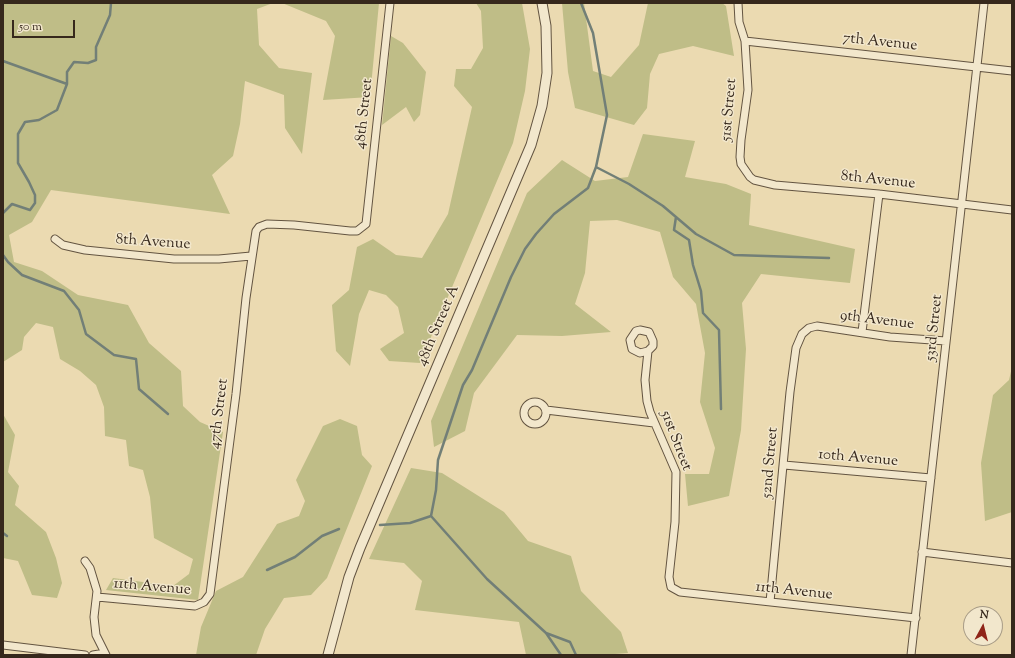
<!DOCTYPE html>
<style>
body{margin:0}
#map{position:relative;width:1015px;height:658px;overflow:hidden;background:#ebdab1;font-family:"Sorts Mill Goudy",serif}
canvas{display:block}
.frame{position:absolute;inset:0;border:4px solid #36281c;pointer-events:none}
.north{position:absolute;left:963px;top:606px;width:40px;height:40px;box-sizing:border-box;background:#f2e7cc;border:1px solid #a79b86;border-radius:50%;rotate:7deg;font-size:11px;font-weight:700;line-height:16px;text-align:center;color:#36281c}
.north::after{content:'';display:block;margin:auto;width:14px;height:18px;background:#8f2418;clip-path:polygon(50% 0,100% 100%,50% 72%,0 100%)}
.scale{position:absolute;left:12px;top:20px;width:63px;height:18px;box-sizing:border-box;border:2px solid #36281c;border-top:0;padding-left:5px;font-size:12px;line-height:14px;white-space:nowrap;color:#36281c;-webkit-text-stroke:3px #f2e7cc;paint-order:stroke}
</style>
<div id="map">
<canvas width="1015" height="658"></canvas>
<div class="frame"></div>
<div class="north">N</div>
<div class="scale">50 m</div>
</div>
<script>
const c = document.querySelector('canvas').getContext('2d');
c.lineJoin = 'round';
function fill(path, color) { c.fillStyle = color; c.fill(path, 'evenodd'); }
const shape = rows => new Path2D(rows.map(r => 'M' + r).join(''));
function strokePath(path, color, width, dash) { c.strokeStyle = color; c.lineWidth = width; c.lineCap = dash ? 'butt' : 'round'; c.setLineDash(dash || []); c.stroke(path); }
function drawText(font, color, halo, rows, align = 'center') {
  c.font = font + ' "Sorts Mill Goudy",serif'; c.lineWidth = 3; c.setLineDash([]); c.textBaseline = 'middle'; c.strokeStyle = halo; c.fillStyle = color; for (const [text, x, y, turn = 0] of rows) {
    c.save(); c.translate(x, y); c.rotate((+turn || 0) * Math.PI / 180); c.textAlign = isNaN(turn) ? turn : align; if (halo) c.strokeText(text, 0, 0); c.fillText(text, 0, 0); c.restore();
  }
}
const green = shape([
 [3,3,273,3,257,9,259,45,279,68,312,73,302,154,285,128,284,95,245,81,240,124,233,156,212,175,230,214,51,190,32,222,9,235,14,262,42,271,78,295,128,305,149,343,181,371,183,406,200,422,223,432,198,600,106,590,113,578,173,586,189,574,193,559,154,538,150,497,143,470,129,466,126,440,105,436,104,407,96,385,80,371,60,359,53,327,36,323,24,337,22,350,3,362],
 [282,3,379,3,370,97,323,100,335,36,326,21],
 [476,3,522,3,530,49,525,91,513,143,420,363,389,361,380,349,404,333,398,307,386,295,369,290,359,314,350,366,336,351,332,305,349,290,357,247,373,239,396,255,422,258,448,214,472,107,454,86,456,69,471,69,483,48,481,11],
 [562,3,584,3,593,71,611,77,639,45,648,3,722,3,726,6,734,56,693,46,659,54,650,74,647,108,634,125,575,108,568,72],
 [391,36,403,43,426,72,420,115,414,122,406,107,382,125],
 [643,134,695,141,685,177,726,184,751,194,749,225,855,249,850,283,761,274,742,303,746,349,741,430,729,496,688,506,685,474,709,474,715,448,700,402,705,353,696,304,673,277,660,232,617,220,590,221,585,273,575,304,611,332,562,336,517,335,474,393,465,431,434,447,431,421,527,193,562,160,595,181,628,177],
 [1012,367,1012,512,985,521,981,463,993,395,1009,380],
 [3,414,15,435,8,472,19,486,15,505,46,532,56,558,62,583,57,598,32,595,18,561,3,558],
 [340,419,357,426,362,455,372,466,327,578,311,595,284,598,265,629,256,655,196,655,201,627,216,591,243,577,277,524,299,516,305,501,296,480,323,426],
 [411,468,442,473,504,512,528,541,571,556,581,591,621,632,628,653,602,655,526,655,519,622,415,610,422,581,404,563,369,559]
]);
const stream = shape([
 [3,61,67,84],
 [596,167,629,184,663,206,696,234,734,255,829,258],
 [3,213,12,204,30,210,35,203,35,195,29,182,18,163,18,134,25,122,39,120,57,110,67,84,67,72,74,62,88,63,96,60,96,47,110,15,111,3],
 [676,217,674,230,689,240,693,265,701,291,703,313,719,330,721,409],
 [3,255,8,262,22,275,64,291,79,310,86,334,114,355,136,359,139,389,168,414],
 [380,525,410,523,431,516],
 [3,533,7,536],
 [267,570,295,557,322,536,339,529],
 [546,633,570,642,576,655],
 [561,655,546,633,487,579,431,516,436,490,438,460,463,385,472,370,511,277,525,249,536,234,554,214,588,188,596,167,607,115,593,33,581,3]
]);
const minor = shape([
 [738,3,739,22,745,41,748,90,741,140,740,157,741,164,750,177,754,180,775,185,879,194,1012,210],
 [745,41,1012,71],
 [55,239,63,245,85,250,174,259,219,259,251,256],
 [862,332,879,194],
 [648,351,640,353,632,349,630,340,636,331,640,330,649,332,653,341,653,346,648,351,645,380,647,401,650,412,676,472,675,522,669,577,671,587,680,592,916,618],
 '524 413a11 11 0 1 1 22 0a11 11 0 1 1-22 0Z',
 [546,410,654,423],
 [784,465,931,478],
 [922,552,1012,563],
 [85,561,90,568,97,591,94,617,96,635,106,655],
 [97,597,195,606,204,602,210,594,236,394,246,298,256,231,259,227,267,224,294,225,350,231,357,231,366,224,390,3],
 [770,602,790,392,796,348,802,334,809,328,817,326,890,337,946,341],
 [3,645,85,655],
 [93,655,105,653],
 [911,655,984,3]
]);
const tertiary = shape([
 [328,655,349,577,360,548,531,145,542,106,547,73,546,26,542,3]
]);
const streetNames = [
 ["7th Avenue",880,43,6],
 ["51st Street",730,110,-85],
 ["48th Street",365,114,-84],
 ["8th Avenue",878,181,6],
 ["8th Avenue",153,243,4],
 ["9th Avenue",877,321,7],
 ["48th Street A",439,326,-67],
 ["53rd Street",935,328,-84],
 ["47th Street",220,414,-83],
 ["51st Street",675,441,69],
 ["10th Avenue",858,459,5],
 ["52nd Street",771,463,-85],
 ["11th Avenue",152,588,5],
 ["11th Avenue",794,592,6]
];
fill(green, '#bfbd87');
strokePath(stream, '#727f77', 2.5);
strokePath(minor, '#635441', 9);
strokePath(tertiary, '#635441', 11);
strokePath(minor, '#f2e7cc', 7);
strokePath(tertiary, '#f2e7cc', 9);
drawText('15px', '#36281c', '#f2e7cc', streetNames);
</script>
